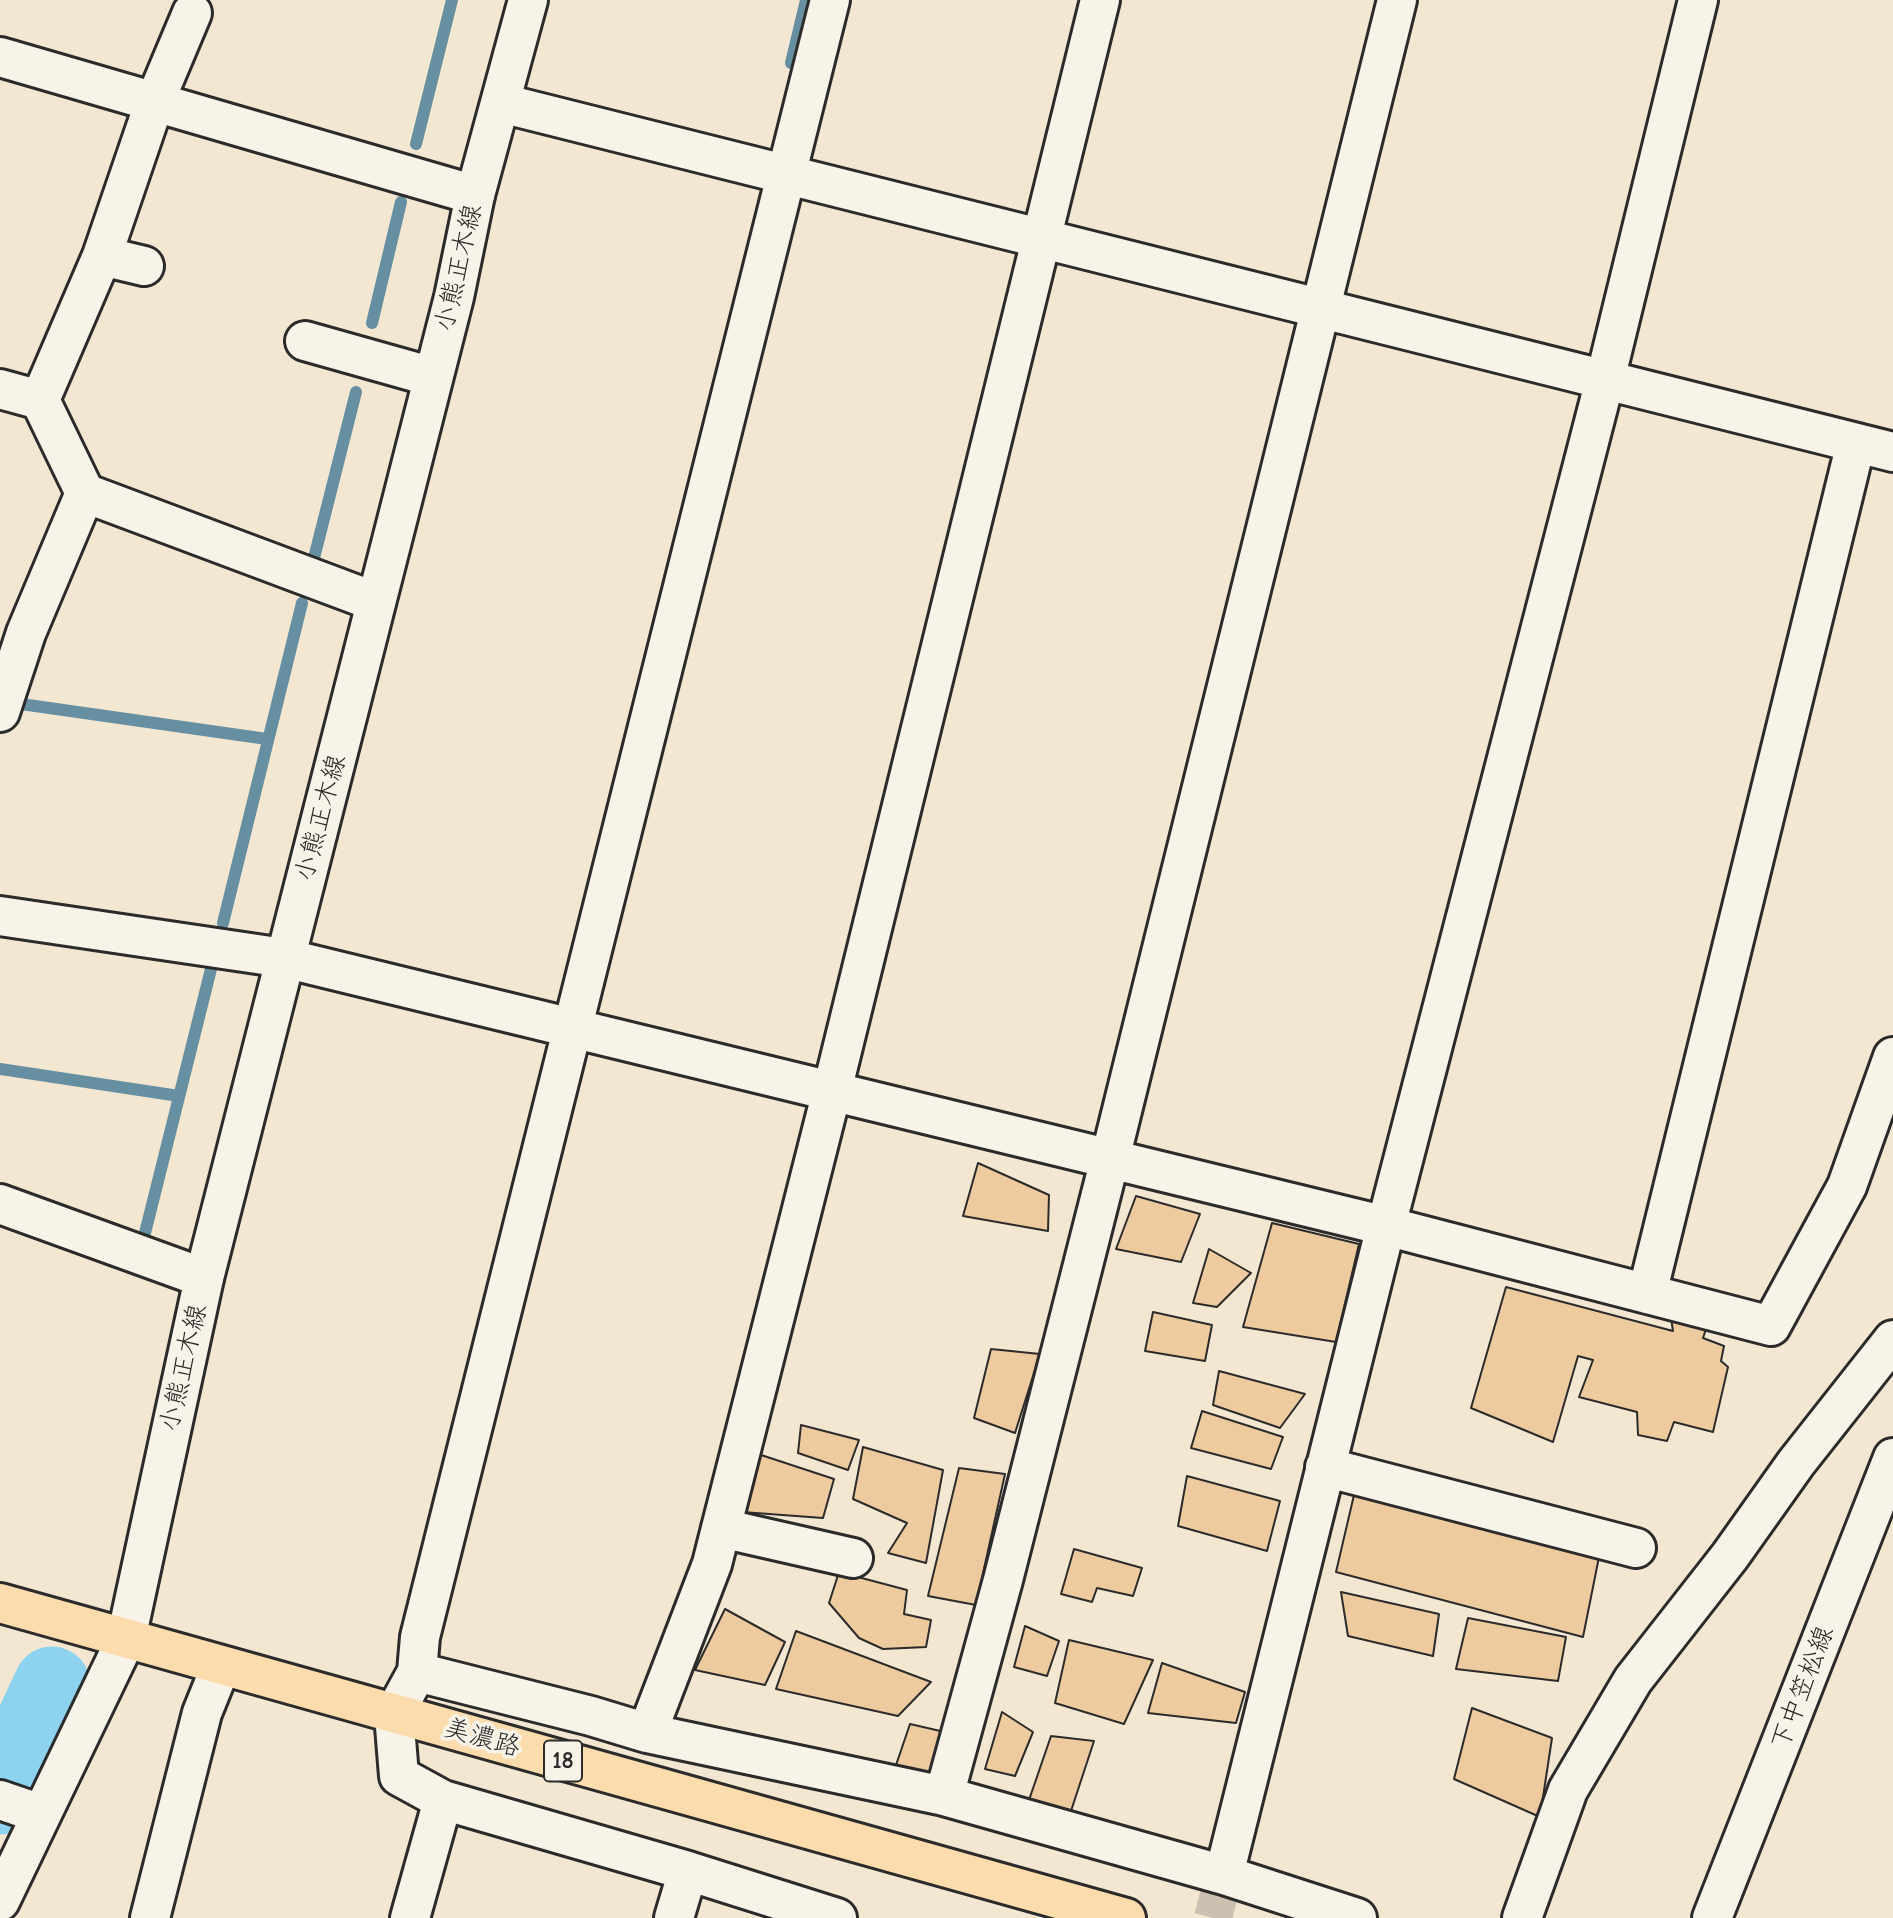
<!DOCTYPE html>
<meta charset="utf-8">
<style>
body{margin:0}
canvas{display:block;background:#f4e7d2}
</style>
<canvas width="1893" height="1918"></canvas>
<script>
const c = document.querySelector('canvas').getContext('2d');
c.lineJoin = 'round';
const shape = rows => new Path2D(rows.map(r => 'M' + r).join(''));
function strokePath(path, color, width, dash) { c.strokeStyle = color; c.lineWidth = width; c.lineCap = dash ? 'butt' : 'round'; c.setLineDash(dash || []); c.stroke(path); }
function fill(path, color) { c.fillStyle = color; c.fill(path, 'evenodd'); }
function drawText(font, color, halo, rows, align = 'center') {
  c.font = font + ' "Comic Neue","Klee One",sans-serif'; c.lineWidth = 7; c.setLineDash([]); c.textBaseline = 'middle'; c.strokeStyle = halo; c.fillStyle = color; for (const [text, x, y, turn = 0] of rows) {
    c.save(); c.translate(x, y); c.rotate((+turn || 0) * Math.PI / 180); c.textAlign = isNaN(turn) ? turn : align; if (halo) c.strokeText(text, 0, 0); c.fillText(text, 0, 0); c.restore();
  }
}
const stream = shape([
 [791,63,806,0],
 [416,144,452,0],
 [372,323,401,202],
 [313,562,356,392],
 [21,704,267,739],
 [223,923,302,603],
 [0,1069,179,1096],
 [144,1237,211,969]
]);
const river = shape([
 [0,1796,52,1685]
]);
const building = shape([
 [978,1163,1049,1195,1048,1231,963,1216,978,1163],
 [1136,1196,1200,1214,1181,1262,1116,1249,1136,1196],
 [1272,1223,1359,1244,1336,1342,1243,1327,1272,1223],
 [1209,1249,1251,1273,1217,1307,1193,1303,1209,1249],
 [1506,1287,1673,1331,1671,1318,1706,1329,1703,1338,1724,1346,1721,1361,1728,1367,1713,1432,1674,1422,1667,1441,1638,1435,1637,1412,1579,1397,1593,1360,1578,1356,1553,1442,1471,1408,1506,1287],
 [1153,1312,1212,1325,1205,1361,1145,1351,1153,1312],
 [991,1349,1040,1354,1015,1433,974,1418,991,1349],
 [1219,1371,1305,1394,1280,1428,1213,1405,1219,1371],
 [1202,1411,1283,1437,1271,1469,1191,1448,1202,1411],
 [801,1425,859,1440,848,1470,798,1453,801,1425],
 [863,1447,943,1470,926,1563,888,1553,907,1523,853,1499,863,1447],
 [755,1453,834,1479,823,1518,742,1512,755,1453],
 [959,1468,1005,1474,976,1605,928,1596,959,1468],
 [1187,1476,1280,1501,1267,1551,1178,1526,1187,1476],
 [1354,1495,1600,1552,1583,1637,1336,1572,1354,1495],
 [1074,1549,1142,1568,1133,1596,1097,1588,1092,1602,1061,1594,1074,1549],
 [839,1572,907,1590,904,1614,931,1620,926,1647,883,1649,859,1638,829,1603,839,1572],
 [1341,1592,1439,1614,1433,1656,1348,1636,1341,1592],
 [725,1609,785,1642,765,1685,695,1670,725,1609],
 [1468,1618,1566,1637,1558,1681,1456,1669,1468,1618],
 [1025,1626,1059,1641,1047,1676,1014,1667,1025,1626],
 [796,1631,931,1682,898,1716,776,1689,796,1631],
 [1069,1640,1153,1660,1124,1724,1055,1703,1069,1640],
 [1162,1663,1245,1692,1236,1723,1148,1713,1162,1663],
 [1472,1708,1552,1738,1540,1817,1454,1779,1472,1708],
 [1002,1712,1033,1732,1015,1776,985,1769,1002,1712],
 [910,1724,949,1733,933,1778,894,1771,910,1724],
 [1051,1736,1094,1741,1071,1811,1029,1800,1051,1736]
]);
const streetTunnel = shape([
 [1213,1918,1224,1875]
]);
const street = shape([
 [830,0,420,1637,417,1672,591,1716,647,1733,944,1796,1224,1875,1357,1918],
 [0,57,475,195],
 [501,103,1893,452],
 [102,256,144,266],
 [305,341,433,377],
 [0,389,40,400],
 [85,493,376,602],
 [0,712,26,633,85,493,40,400,102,256,155,101,192,13],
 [0,916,284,958,1386,1226,1771,1326,1847,1186,1893,1057],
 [0,1204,204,1278],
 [1647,1294,1856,443],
 [1325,1467,1636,1548],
 [721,1528,853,1558],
 [417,1672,394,1714,399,1776,443,1800],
 [647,1733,712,1564,832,1091,1100,0],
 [944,1796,1003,1580,1110,1159,1397,0],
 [0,1800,41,1814],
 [1224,1875,1386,1226,1605,380,1698,0],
 [150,1918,202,1713,221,1666],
 [410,1918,443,1800,688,1871,837,1918],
 [674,1918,688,1871]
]);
const secondary = shape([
 [0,1901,126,1639,204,1278,454,297,475,195,528,0],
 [1522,1918,1568,1790,1633,1680,1730,1556,1796,1463,1893,1340],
 [1712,1918,1893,1458]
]);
const primary = shape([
 [0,1603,1126,1918]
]);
const shields = [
 [563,1761,38]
];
const shieldNames = [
 ["18",563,1761]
];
const streetNames = [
 ["小熊正木線",459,268,-77],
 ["小熊正木線",321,818,-75],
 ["小熊正木線",184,1368,-77],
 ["下中笠松線",1803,1688,-69],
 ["美濃路",482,1738,16]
];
strokePath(stream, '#6690a1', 12);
strokePath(river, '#8dd3ef', 77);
fill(building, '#eeca9f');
strokePath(building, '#2b2b2b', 2);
strokePath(streetTunnel, '#ccc1b1', 38, [38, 19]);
strokePath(street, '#2b2b2b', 44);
strokePath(secondary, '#2b2b2b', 44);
strokePath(primary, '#2b2b2b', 44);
strokePath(street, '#f7f3e8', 38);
strokePath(secondary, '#f7f3e8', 38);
strokePath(primary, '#fcdcac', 38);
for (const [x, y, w] of shields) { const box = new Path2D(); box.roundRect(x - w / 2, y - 20.5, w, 41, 5); c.fillStyle = '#f7f3e8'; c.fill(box); strokePath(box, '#2b2b2b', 2); }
drawText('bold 24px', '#2b2b2b', null, shieldNames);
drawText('26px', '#2b2b2b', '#f7f3e8', streetNames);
</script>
